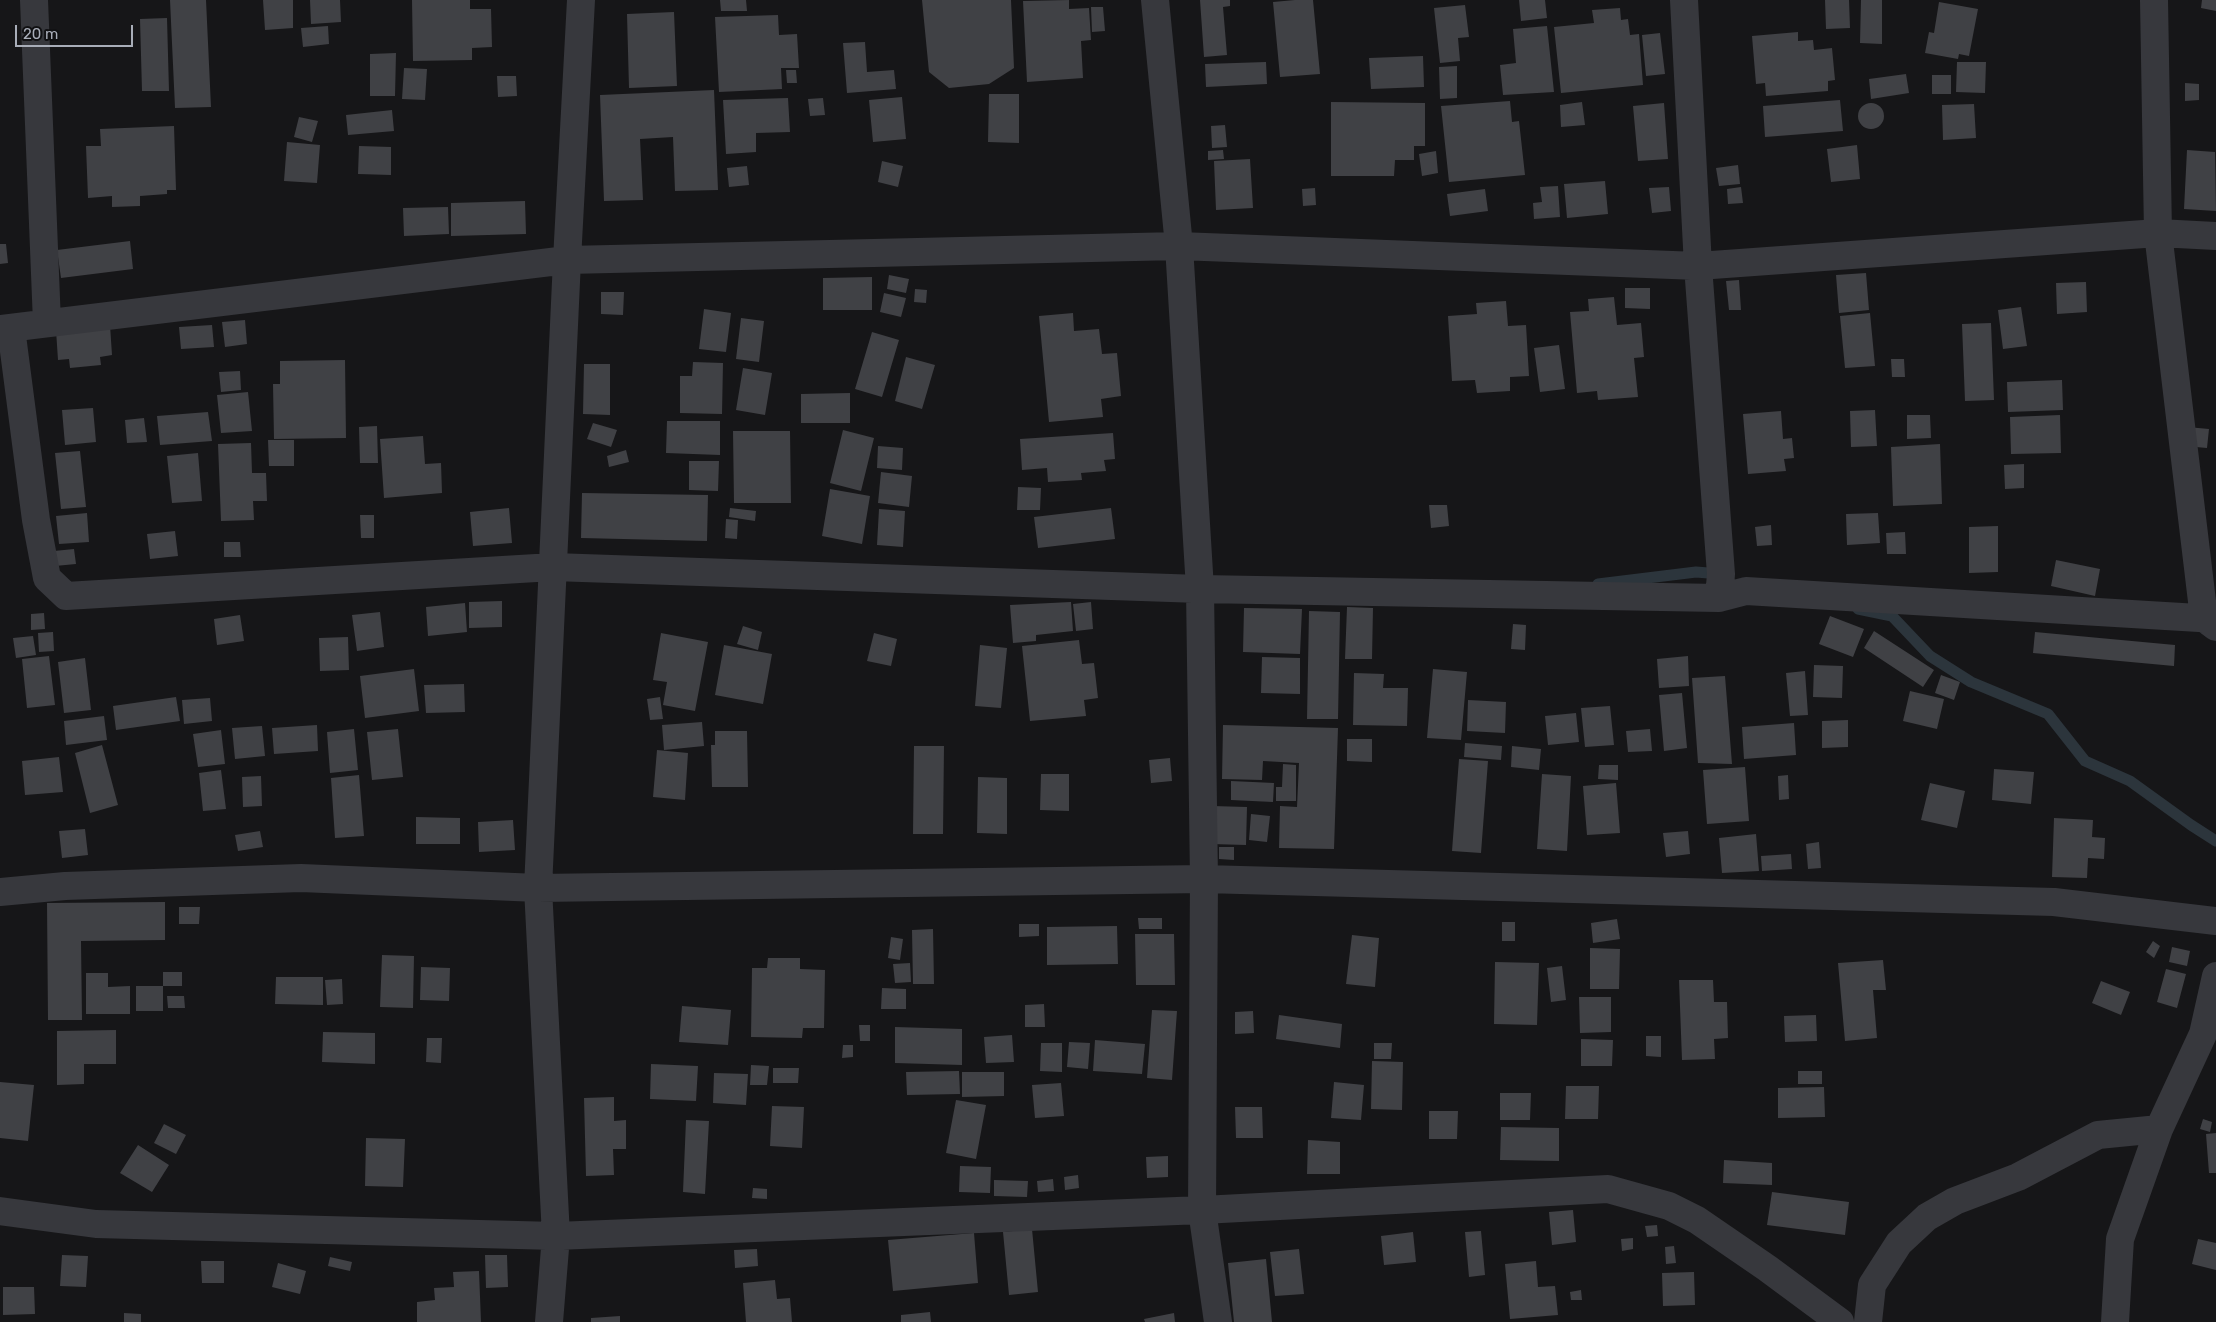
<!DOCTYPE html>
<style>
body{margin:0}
#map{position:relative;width:2216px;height:1322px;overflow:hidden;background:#161618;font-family:Rubik,sans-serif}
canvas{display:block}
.scale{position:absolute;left:15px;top:25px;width:118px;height:22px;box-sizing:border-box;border:2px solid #a8adb8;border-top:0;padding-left:6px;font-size:15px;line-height:18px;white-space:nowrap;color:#a8adb8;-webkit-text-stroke:4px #111113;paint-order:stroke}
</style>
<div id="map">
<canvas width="2216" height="1322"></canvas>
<div class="scale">20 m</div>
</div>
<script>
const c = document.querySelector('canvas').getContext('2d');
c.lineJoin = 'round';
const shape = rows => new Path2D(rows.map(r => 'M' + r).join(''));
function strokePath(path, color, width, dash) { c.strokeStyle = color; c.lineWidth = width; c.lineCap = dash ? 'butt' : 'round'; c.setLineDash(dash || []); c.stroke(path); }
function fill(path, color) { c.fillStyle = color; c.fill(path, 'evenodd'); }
const stream = shape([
 [1598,584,1696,572,1721,574],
 [1858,609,1892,616,1930,656,1971,682,2048,714,2085,761,2130,781,2191,825,2216,841]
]);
const building = shape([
 [170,0,206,0,211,107,175,108],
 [263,0,293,0,293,28,265,30],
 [310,0,340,0,341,22,311,24],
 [412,0,470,0,470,9,491,9,492,47,472,48,472,60,413,61],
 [720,0,746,0,747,11,721,11],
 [922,0,1011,0,1014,68,989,84,949,88,929,72],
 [1069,0,1069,9,1089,8,1091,40,1081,41,1083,78,1027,82,1023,1],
 [1200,0,1230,0,1230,6,1223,7,1227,55,1204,57],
 [1295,0,1313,0,1320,74,1280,77,1273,2],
 [1519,0,1545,0,1547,18,1521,21],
 [1825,0,1849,0,1850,28,1826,29],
 [1861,0,1882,0,1882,44,1860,43],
 [2202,0,2216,0,2216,11,2201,8],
 [1939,2,1978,9,1969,56,1959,54,1958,59,1925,53,1929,32,1934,33],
 [1465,5,1469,37,1458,38,1460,61,1440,63,1434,8],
 [1091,7,1103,7,1105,31,1092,32],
 [1620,8,1621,20,1628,19,1630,35,1639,34,1643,85,1561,93,1554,27,1594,23,1592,10],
 [674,12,677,86,629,88,627,14],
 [778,15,779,35,797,34,799,68,781,68,782,89,719,92,715,17],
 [167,18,169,91,142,91,140,19],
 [328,26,329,44,303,47,301,28],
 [1547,26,1554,92,1503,95,1500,65,1516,63,1513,29],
 [1798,32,1798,41,1813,40,1814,50,1832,48,1835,80,1828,81,1828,91,1766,96,1765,83,1756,84,1752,36],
 [1660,33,1665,74,1646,76,1642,35],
 [865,42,867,72,894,70,896,89,847,93,843,43],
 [396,53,395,96,370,96,370,54],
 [1423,56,1424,87,1371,89,1369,58],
 [1266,62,1267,84,1206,87,1205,64],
 [1957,62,1986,62,1985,93,1956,92],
 [1457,66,1457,98,1440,99,1439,67],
 [404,68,427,69,425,100,402,99],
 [786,70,796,70,797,83,787,83],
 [1906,74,1909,93,1871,99,1869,79],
 [1932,75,1951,75,1951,94,1932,94],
 [497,76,516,76,517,96,498,97],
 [2185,83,2199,84,2199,100,2185,101],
 [714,90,718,190,675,191,673,137,640,139,643,200,604,201,600,95],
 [989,94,1019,94,1019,143,988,142],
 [902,97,906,139,873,142,869,100],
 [788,98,790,132,756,133,756,152,726,154,723,100],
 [823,98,825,115,810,116,808,99],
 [1840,100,1843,131,1765,137,1763,106],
 [1510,101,1512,122,1519,121,1525,175,1449,182,1441,106],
 [1331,102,1425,103,1425,146,1414,146,1414,160,1395,160,1394,176,1331,176],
 [1582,102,1585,125,1561,127,1560,105],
 [1664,103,1668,159,1638,161,1633,106],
 '1858 116a13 13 0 1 1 26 0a13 13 0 1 1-26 0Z',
 [1974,104,1976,138,1943,140,1942,105],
 [392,110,394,131,348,135,346,115],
 [299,117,318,121,312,142,294,137],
 [1225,125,1227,147,1212,148,1211,126],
 [174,126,176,190,167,190,167,194,140,196,140,206,112,207,112,196,88,198,86,146,101,146,100,129],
 [287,142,320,145,317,183,284,181],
 [1857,145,1860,179,1831,182,1827,149],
 [359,146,391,147,391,175,358,174],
 [1223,150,1224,159,1208,160,1208,151],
 [2187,150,2215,152,2216,211,2184,209],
 [1436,151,1438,173,1422,176,1419,154],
 [1250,159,1253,208,1216,210,1214,161],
 [882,161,903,166,898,187,878,182],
 [1738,165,1740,184,1719,186,1716,168],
 [747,166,749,185,729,187,727,168],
 [1605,181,1608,214,1567,218,1564,184],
 [1558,186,1560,217,1534,219,1533,203,1542,202,1540,187],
 [1669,187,1671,211,1652,213,1649,188],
 [1741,187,1743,203,1728,204,1727,189],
 [1315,188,1316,205,1303,206,1302,189],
 [1485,189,1488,211,1450,216,1447,194],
 [525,201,526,234,451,236,451,203],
 [448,207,449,234,404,236,403,208],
 [130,241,133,269,61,278,57,250],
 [0,244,6,244,8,263,0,264],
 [1866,273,1869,310,1839,313,1836,275],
 [889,275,909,279,906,293,887,289],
 [872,277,872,310,823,310,823,278],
 [1739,280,1741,310,1729,310,1726,281],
 [2086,282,2087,312,2057,314,2056,283],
 [1625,288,1650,288,1650,309,1625,308],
 [915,289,927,290,926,303,914,302],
 [601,292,624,292,623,315,601,314],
 [884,293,906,298,901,317,880,312],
 [1614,297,1617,325,1641,323,1644,357,1634,358,1638,397,1598,400,1597,391,1577,393,1570,312,1589,311,1588,299],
 [1506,301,1508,326,1526,325,1529,376,1510,377,1510,391,1477,393,1475,380,1452,381,1448,316,1477,314,1476,303],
 [2021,307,2027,346,2003,349,1998,310],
 [704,309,731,313,726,352,699,349],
 [1073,313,1074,331,1099,329,1102,354,1117,353,1121,396,1101,399,1103,417,1049,422,1039,316],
 [1870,313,1875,366,1845,368,1840,316],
 [741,318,764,321,759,362,736,359],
 [245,320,247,344,225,347,222,322],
 [1991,323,1994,400,1965,401,1962,324],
 [110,325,112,355,100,357,101,365,70,368,69,359,58,360,56,330],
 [212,325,214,347,181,349,179,327],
 [872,332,899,340,882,397,855,389],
 [1559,345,1565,389,1540,392,1534,348],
 [906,357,935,365,922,409,895,401],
 [1891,359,1904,359,1905,377,1892,377],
 [345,360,346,438,274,439,273,384,280,384,280,361],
 [693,362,723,363,722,414,680,413,680,376,692,376],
 [584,364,610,364,610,415,583,414],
 [743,368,772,373,765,415,736,410],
 [240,371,241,390,221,392,219,372],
 [2062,380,2063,410,2008,412,2007,382],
 [248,392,252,431,221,433,217,395],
 [850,393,850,423,801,423,801,394],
 [93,408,96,442,65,445,62,410],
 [1875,410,1877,446,1851,447,1850,411],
 [1781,411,1783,439,1792,438,1794,458,1784,459,1786,471,1748,474,1743,414],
 [208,412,212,441,160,445,157,416],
 [1907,415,1930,415,1931,438,1907,439],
 [2060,415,2061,453,2011,454,2010,417],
 [144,418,147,442,127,443,125,420],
 [667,421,720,421,720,455,666,453],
 [593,423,617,430,611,447,587,439],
 [377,426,378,463,360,463,359,427],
 [2187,427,2209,429,2207,448,2185,446],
 [843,430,874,438,861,491,830,483],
 [733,431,790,431,791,503,734,503],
 [1113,433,1115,459,1104,460,1106,471,1081,473,1082,480,1048,482,1047,468,1022,470,1020,439],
 [423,436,425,464,441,463,442,493,384,498,380,439],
 [268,440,294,440,294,466,269,466],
 [251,443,252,473,266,473,267,501,253,501,254,520,221,521,218,444],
 [1940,444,1942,504,1893,506,1891,447],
 [878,446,903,448,902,470,877,468],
 [626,450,629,462,609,467,607,456],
 [80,451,86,507,61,509,55,453],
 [198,453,202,501,172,503,167,456],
 [689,461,719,461,718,491,689,490],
 [2024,464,2024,488,2005,489,2004,465],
 [881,472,912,476,909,507,878,503],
 [1018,487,1041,488,1040,510,1017,510],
 [830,489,870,496,862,544,822,536],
 [582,493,708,495,707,541,581,538],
 [1429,505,1447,505,1449,526,1431,528],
 [509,508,512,543,473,546,470,512],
 [730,508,756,511,755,521,729,517],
 [1111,508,1115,539,1038,548,1034,517],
 [879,509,905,511,903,547,877,545],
 [87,513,89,542,59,544,56,516],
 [1878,513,1880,543,1847,545,1846,514],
 [360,515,374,515,374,538,361,538],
 [726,519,738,520,737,539,725,538],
 [1771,525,1772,545,1757,546,1755,527],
 [1998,526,1998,572,1969,573,1969,527],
 [175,531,178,556,150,559,147,534],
 [1905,532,1906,554,1887,554,1886,533],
 [224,542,240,542,241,557,224,557],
 [74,549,76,564,55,566,54,551],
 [2056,560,2100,569,2095,596,2051,586],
 [502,601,502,627,469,628,469,602],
 [1071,602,1073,631,1036,635,1036,641,1013,643,1010,605],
 [1091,602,1093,629,1076,631,1073,604],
 [465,603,467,632,428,636,426,607],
 [1347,607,1373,608,1372,659,1345,659],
 [1244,608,1302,609,1300,654,1243,652],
 [1309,611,1340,612,1338,719,1307,719],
 [380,612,384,647,357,651,352,615],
 [44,613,45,629,31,630,31,614],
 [240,615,244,641,217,645,214,619],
 [1830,616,1864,629,1853,657,1819,644],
 [1513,624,1526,625,1525,650,1511,649],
 [743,626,762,632,758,650,737,644],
 [1874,631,1934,670,1923,687,1864,648],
 [53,632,54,651,39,652,38,633],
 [2035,632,2175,645,2174,666,2033,653],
 [661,633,708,642,695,711,663,705,667,682,653,680],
 [874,633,897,639,891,666,867,661],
 [33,636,36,655,16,658,13,638],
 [348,637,349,670,320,671,319,638],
 [1079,640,1082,664,1094,663,1098,698,1084,700,1086,716,1030,721,1022,646],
 [724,645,772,654,763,704,715,695],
 [980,645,1007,648,1001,708,975,706],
 [49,656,55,705,27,708,22,659],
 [1688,656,1689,686,1659,688,1657,659],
 [1262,657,1300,658,1300,694,1261,693],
 [85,658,91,710,64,713,58,662],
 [1814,665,1843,666,1842,698,1813,697],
 [414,669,419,711,365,718,360,676],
 [1433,669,1467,672,1461,740,1427,738],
 [1805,671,1808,715,1790,716,1786,673],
 [1354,673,1384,674,1383,688,1408,688,1407,726,1353,725],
 [1941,675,1960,682,1954,700,1935,693],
 [1725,676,1732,764,1698,763,1692,678],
 [464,684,465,712,426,713,424,685],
 [1910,691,1944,699,1937,729,1903,721],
 [1682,693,1687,748,1664,751,1659,695],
 [176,697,180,721,116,730,113,706],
 [660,697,663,719,650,720,647,699],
 [210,698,212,721,184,724,182,700],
 [1468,700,1506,702,1505,733,1467,731],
 [1610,706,1614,745,1585,747,1581,708],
 [1576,713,1579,742,1548,745,1545,716],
 [104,716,107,740,66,745,64,721],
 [1848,720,1848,747,1822,748,1822,721],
 [702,722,704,746,664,750,662,725],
 [1794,723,1796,755,1744,759,1742,727],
 [317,725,318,751,274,754,272,728],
 [1223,725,1338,728,1334,849,1279,848,1280,806,1297,807,1299,763,1263,761,1262,780,1222,779],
 [262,726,265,756,235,759,232,728],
 [354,729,358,770,330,773,327,732],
 [398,729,403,777,372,780,367,732],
 [1650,729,1652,751,1628,752,1626,731],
 [221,730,225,764,198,767,193,734],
 [715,731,747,731,748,787,712,787,711,745,715,745],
 [1347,739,1372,739,1372,762,1347,761],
 [1465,743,1502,746,1501,760,1464,757],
 [102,745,118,805,90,813,75,753],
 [914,746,944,746,943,834,913,834],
 [1512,746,1541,749,1539,770,1511,767],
 [657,750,688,753,685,800,653,797],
 [59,757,63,792,25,795,22,761],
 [1170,758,1172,781,1151,783,1149,760],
 [1459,759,1488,761,1481,853,1452,851],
 [1283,764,1296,765,1296,801,1276,801,1276,787,1282,787],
 [1599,765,1618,765,1618,780,1598,779],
 [1745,767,1749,821,1707,824,1703,770],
 [1994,769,2034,772,2031,804,1992,800],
 [221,770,226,809,203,811,199,773],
 [1041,774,1069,774,1069,811,1040,810],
 [1542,774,1571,776,1567,851,1537,849],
 [359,775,364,836,335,838,331,778],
 [1788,775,1789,799,1779,800,1778,776],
 [261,776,262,806,243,807,242,777],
 [978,777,1007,778,1007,834,977,833],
 [1231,781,1274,783,1273,802,1231,800],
 [1616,783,1620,833,1587,835,1583,786],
 [1930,783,1965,791,1957,828,1921,820],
 [1212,806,1247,807,1246,845,1211,844],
 [1251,814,1270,816,1267,842,1249,840],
 [416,817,460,818,460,844,416,844],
 [2054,818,2093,820,2092,837,2105,838,2104,859,2088,858,2087,878,2052,877],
 [513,820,515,850,479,852,478,822],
 [85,829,88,855,62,858,59,831],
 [260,831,263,847,238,851,235,835],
 [1688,831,1690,854,1666,857,1663,833],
 [1756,834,1759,871,1722,873,1719,838],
 [1819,842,1821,868,1808,869,1806,844],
 [1219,847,1234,847,1234,860,1219,859],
 [1791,854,1792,869,1762,871,1761,856],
 [165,902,165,940,81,941,82,1020,48,1020,47,903],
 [179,907,200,907,199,924,179,924],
 [1138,918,1162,918,1162,929,1139,929],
 [1617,919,1620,939,1593,943,1591,923],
 [1502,922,1515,922,1515,941,1502,941],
 [1019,924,1039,924,1039,936,1019,937],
 [1117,926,1118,964,1047,965,1047,927],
 [933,929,934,984,913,984,912,930],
 [1135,934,1174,934,1175,985,1136,985],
 [1352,935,1379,938,1375,987,1346,984],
 [891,937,903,939,900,960,888,958],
 [2153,941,2160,946,2154,958,2146,952],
 [2172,947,2190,951,2187,966,2169,962],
 [1590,948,1620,949,1619,989,1590,989],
 [382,955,414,956,413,1008,380,1007],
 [768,958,800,958,800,969,825,970,824,1028,803,1028,802,1038,751,1037,752,968,767,968],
 [1883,960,1886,990,1873,990,1877,1038,1845,1041,1838,963],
 [1495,962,1539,963,1537,1025,1494,1024],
 [910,963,911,982,895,983,893,964],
 [1562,966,1566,1000,1551,1002,1547,968],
 [421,967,450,968,449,1001,420,1000],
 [2166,969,2186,974,2177,1008,2157,1002],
 [163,972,182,972,182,986,163,986],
 [86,973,108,973,108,987,130,986,130,1014,86,1014],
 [276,977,323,977,323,1005,275,1004],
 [342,979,343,1004,327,1005,325,980],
 [1679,980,1713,980,1714,1002,1727,1002,1728,1038,1714,1039,1715,1059,1682,1060],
 [2101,981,2130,992,2121,1015,2092,1003],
 [136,986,163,986,163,1011,136,1011],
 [882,988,906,989,906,1009,881,1009],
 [167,996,184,996,185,1008,168,1008],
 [1579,997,1611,997,1611,1032,1580,1033],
 [1044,1004,1045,1027,1025,1027,1025,1005],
 [682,1006,731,1010,728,1045,679,1042],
 [1152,1010,1177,1011,1172,1080,1147,1078],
 [1253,1011,1254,1033,1235,1034,1235,1012],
 [1279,1015,1342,1024,1340,1048,1276,1039],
 [1816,1015,1817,1041,1785,1042,1784,1016],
 [859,1025,870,1025,870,1041,860,1041],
 [895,1027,962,1029,962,1065,895,1063],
 [116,1030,116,1064,84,1064,84,1084,57,1085,57,1031],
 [323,1032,375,1033,375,1064,322,1062],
 [1012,1035,1014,1062,986,1063,984,1037],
 [1646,1036,1661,1036,1661,1057,1646,1056],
 [427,1038,442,1038,441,1063,426,1062],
 [1581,1039,1613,1040,1612,1066,1581,1066],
 [1095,1040,1145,1044,1142,1074,1093,1071],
 [1069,1042,1090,1043,1088,1069,1067,1067],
 [1041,1043,1062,1043,1062,1072,1040,1071],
 [1374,1043,1392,1043,1391,1059,1374,1059],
 [843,1045,853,1045,853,1057,842,1058],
 [1372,1061,1403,1062,1402,1110,1371,1109],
 [651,1064,698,1066,696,1101,650,1099],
 [751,1065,769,1066,767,1085,750,1085],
 [773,1068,799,1068,798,1083,773,1083],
 [959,1071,960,1094,907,1095,906,1072],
 [1798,1071,1822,1071,1822,1084,1798,1084],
 [962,1072,1004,1072,1004,1096,962,1097],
 [714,1073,748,1074,746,1105,713,1103],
 [0,1082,34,1085,28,1141,0,1138],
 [1334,1082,1364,1085,1361,1120,1331,1118],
 [1061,1083,1064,1116,1035,1118,1032,1085],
 [1566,1086,1599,1086,1598,1119,1565,1119],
 [1824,1087,1825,1117,1778,1118,1778,1088],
 [1500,1093,1531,1093,1530,1120,1500,1120],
 [614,1097,614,1121,626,1120,626,1149,613,1149,614,1175,586,1176,584,1098],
 [956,1100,986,1105,976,1159,946,1153],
 [772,1106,804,1107,802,1148,770,1146],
 [1235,1107,1262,1107,1263,1138,1236,1138],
 [1429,1111,1458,1111,1457,1139,1429,1139],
 [2203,1119,2212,1122,2210,1132,2200,1129],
 [686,1120,709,1121,705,1194,683,1192],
 [164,1124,186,1135,176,1154,154,1143],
 [1501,1127,1559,1128,1559,1161,1500,1160],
 [2216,1133,2216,1173,2209,1173,2206,1134],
 [366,1138,405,1139,403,1187,365,1186],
 [1308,1140,1340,1142,1340,1174,1307,1174],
 [138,1145,169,1165,152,1192,120,1173],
 [1168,1156,1168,1177,1147,1178,1146,1157],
 [1724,1160,1772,1163,1772,1185,1723,1183],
 [960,1166,991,1167,990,1193,959,1192],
 [1078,1175,1079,1188,1065,1190,1064,1177],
 [1053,1179,1054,1191,1038,1192,1037,1181],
 [994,1180,1028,1181,1027,1197,994,1196],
 [753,1188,767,1189,767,1199,752,1198],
 [1772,1192,1849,1202,1845,1235,1767,1225],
 [1573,1210,1576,1242,1552,1245,1549,1212],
 [1657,1225,1658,1236,1647,1237,1645,1226],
 [1032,1229,1038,1292,1009,1295,1003,1232],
 [1481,1231,1485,1275,1469,1277,1465,1232],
 [1413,1232,1416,1262,1384,1265,1381,1236],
 [974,1233,978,1283,893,1291,888,1240],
 [1633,1238,1633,1249,1622,1251,1621,1239],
 [2198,1239,2216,1243,2216,1270,2192,1264],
 [1674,1246,1676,1263,1666,1264,1665,1247],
 [757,1249,758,1266,735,1268,734,1250],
 [1299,1249,1304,1294,1275,1296,1270,1252],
 [62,1255,88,1256,86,1287,60,1286],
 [485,1255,507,1255,508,1287,486,1288],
 [330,1257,352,1262,350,1271,328,1266],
 [1266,1259,1272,1322,1234,1322,1228,1263],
 [201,1261,224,1261,224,1283,202,1283],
 [1536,1261,1538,1287,1555,1286,1558,1315,1510,1319,1505,1264],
 [278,1263,306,1271,300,1294,272,1287],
 [479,1271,481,1322,417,1322,417,1302,435,1300,434,1288,454,1287,453,1272],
 [1694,1272,1695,1305,1663,1306,1662,1273],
 [775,1280,777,1299,790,1298,792,1322,746,1322,743,1283],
 [3,1287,34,1287,35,1314,3,1315],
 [1581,1290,1582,1300,1571,1300,1570,1292],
 [930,1312,931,1322,901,1322,901,1315],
 [124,1313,141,1314,141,1322,124,1322],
 [1174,1313,1175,1322,1145,1322,1144,1319],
 [620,1316,620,1322,591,1322,591,1318]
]);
const minor = shape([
 [34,0,47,323],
 [1155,0,1179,246,1200,589,1204,879,1202,1210,1218,1322],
 [1684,0,1698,266,1721,574,1719,598],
 [2154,0,2158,233,2204,618,2216,627],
 [11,328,36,520,47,578,66,596,553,567,1200,589,1719,598,1746,591,2216,619],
 [0,329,567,260,1179,246,1698,266,2158,233,2216,236],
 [0,892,65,886,301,878,538,888,1204,879,2054,902,2216,921],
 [0,1211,96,1224,556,1236,1202,1210,1608,1189,1669,1206,1697,1220,1767,1268,1840,1322],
 [549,1322,556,1236,538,888,567,260,581,0],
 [1868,1322,1872,1285,1899,1243,1927,1217,1955,1201,2018,1177,2098,1135,2159,1129],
 [2115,1322,2120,1239,2159,1129,2203,1034,2216,976]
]);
strokePath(stream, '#2c353c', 11);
fill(building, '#404145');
strokePath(minor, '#37383d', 28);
</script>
